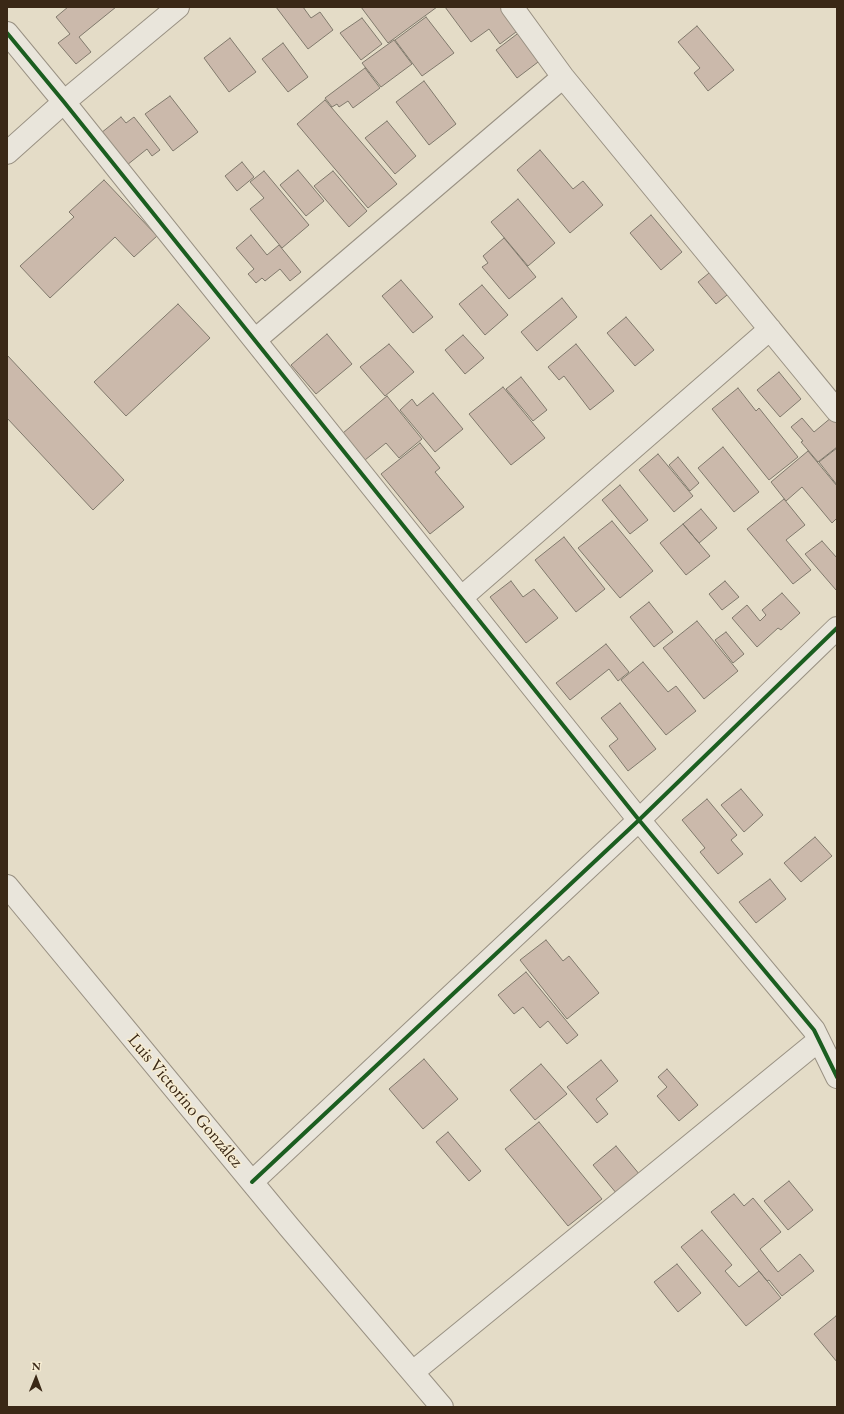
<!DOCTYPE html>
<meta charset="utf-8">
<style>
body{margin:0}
#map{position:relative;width:844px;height:1414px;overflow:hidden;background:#e4dcc7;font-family:"EB Garamond",serif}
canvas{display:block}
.frame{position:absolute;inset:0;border:8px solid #3a2816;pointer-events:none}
.north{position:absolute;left:16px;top:1358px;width:40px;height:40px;-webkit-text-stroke:3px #f6ecd2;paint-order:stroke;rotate:1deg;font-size:11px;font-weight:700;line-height:16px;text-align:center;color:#3a2816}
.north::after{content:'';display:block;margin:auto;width:14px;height:18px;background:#3a2816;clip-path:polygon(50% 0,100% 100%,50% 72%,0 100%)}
</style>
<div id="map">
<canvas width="844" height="1414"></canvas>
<div class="frame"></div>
<div class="north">N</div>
</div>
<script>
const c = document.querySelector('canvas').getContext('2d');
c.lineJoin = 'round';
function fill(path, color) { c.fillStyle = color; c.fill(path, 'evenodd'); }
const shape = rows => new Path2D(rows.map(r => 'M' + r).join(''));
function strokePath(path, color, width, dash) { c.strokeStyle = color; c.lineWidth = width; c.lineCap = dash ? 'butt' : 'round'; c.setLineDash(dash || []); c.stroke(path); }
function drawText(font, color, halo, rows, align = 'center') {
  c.font = font + ' "EB Garamond",serif'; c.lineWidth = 3; c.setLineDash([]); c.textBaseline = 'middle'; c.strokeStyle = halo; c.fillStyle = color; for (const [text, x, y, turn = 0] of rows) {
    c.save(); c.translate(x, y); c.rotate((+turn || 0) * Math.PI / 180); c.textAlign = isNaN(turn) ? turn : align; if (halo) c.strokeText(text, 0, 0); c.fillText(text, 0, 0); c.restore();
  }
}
const building = shape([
 [68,7,116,7,79,37,91,52,76,64,58,43,70,34,56,17,68,7],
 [276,7,303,7,311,18,320,12,333,30,308,49,276,7],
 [361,7,437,7,388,43,361,7],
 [445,7,510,7,524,26,500,44,489,29,471,42,445,7],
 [426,17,454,53,422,76,395,40,426,17],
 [362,18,382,44,361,60,340,33,362,18],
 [697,26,734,70,708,91,694,73,700,68,678,42,697,26],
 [525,28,546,56,517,78,496,50,525,28],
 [230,38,256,72,229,92,204,58,230,38],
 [394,40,412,64,381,87,362,63,394,40],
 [283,43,308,77,288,92,262,59,283,43],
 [365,68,380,88,353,108,348,101,339,107,337,104,332,107,325,98,365,68],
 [424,81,456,124,429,145,396,102,424,81],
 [170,96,198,132,173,151,145,114,170,96],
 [325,100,397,184,368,208,297,124,325,100],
 [121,117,126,123,134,117,160,150,152,156,147,149,127,165,101,133,121,117],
 [387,121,416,156,395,174,365,138,387,121],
 [540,150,573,189,583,181,603,205,570,233,517,170,540,150],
 [242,162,254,177,237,191,225,176,242,162],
 [298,170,324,201,306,216,280,185,298,170],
 [264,171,309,225,282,248,250,209,264,198,250,182,264,171],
 [333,171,367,211,349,227,314,186,333,171],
 [104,180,157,236,134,257,115,237,50,298,20,266,74,217,69,212,104,180],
 [518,199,555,243,528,266,491,222,518,199],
 [651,215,682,252,661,270,630,233,651,215],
 [251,235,267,255,279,245,301,272,290,281,280,269,265,281,262,278,256,283,248,274,254,269,236,248,251,235],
 [504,238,536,277,509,299,482,267,488,263,483,256,504,238],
 [714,269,732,291,716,304,698,282,714,269],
 [401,280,433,317,413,333,382,296,401,280],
 [482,285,508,315,485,335,459,304,482,285],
 [562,298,577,317,537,351,521,332,562,298],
 [178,304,210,338,126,416,94,382,178,304],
 [626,317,654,350,635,366,607,333,626,317],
 [327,334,352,364,316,394,291,365,327,334],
 [463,335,484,358,465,374,445,350,463,335],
 [389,344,414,372,385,396,360,367,389,344],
 [576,344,614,391,590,410,564,376,559,380,548,367,576,344],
 [7,355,124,480,93,510,7,418,7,355],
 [779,372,801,399,780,417,757,390,779,372],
 [521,377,547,410,533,421,506,389,521,377],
 [503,387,545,438,511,465,469,414,503,387],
 [738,388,756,411,759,408,798,457,769,480,712,409,738,388],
 [433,393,463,429,435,452,400,410,412,399,417,406,433,393],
 [387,396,422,439,399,458,386,443,365,460,343,433,387,396],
 [832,417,837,422,837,447,818,462,801,442,803,441,791,427,802,418,814,432,832,417],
 [420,443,440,468,435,472,464,507,430,534,381,474,420,443],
 [723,447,759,492,734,512,698,468,723,447],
 [837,448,837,485,819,462,837,448],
 [808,451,837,486,837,518,832,523,802,487,786,501,771,482,808,451],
 [658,454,693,496,674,512,639,470,658,454],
 [678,457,699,483,690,491,669,465,678,457],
 [620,485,648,520,630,534,602,500,620,485],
 [784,499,805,525,786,540,811,570,793,584,747,529,784,499],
 [701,509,717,528,699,543,683,524,701,509],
 [612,521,653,571,620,598,578,548,612,521],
 [683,524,710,556,686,575,660,543,683,524],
 [564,537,605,589,576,612,535,560,564,537],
 [822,541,837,558,837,588,836,590,805,554,822,541],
 [511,581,523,597,534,589,558,618,526,643,490,597,511,581],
 [725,581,739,597,722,610,709,594,725,581],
 [782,593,800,613,781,630,778,628,757,647,732,618,747,605,760,621,766,615,762,610,782,593],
 [649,602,673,632,654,647,630,617,649,602],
 [697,621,738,671,704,699,663,648,697,621],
 [726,632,744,654,733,663,715,640,726,632],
 [606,644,629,672,618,681,609,669,570,700,556,683,606,644],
 [643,662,668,692,676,686,696,711,666,735,621,680,643,662],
 [620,703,656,749,628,771,609,746,618,739,601,718,620,703],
 [741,789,763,815,744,832,721,805,741,789],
 [707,799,737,835,731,840,743,854,718,874,700,852,705,848,682,820,707,799],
 [815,837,832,856,801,882,784,863,815,837],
 [770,879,786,899,756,923,739,902,770,879],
 [546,940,563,961,569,956,599,993,567,1019,520,960,546,940],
 [526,972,578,1035,567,1044,548,1021,540,1028,523,1007,514,1014,498,995,526,972],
 [424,1059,458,1099,423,1129,389,1089,424,1059],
 [601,1060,618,1081,596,1099,608,1114,597,1123,567,1087,601,1060],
 [541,1064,567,1094,535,1120,510,1090,541,1064],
 [667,1069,698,1105,679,1121,657,1096,667,1087,658,1077,667,1069],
 [539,1122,602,1199,568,1226,505,1149,539,1122],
 [448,1132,481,1171,469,1181,436,1142,448,1132],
 [616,1146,640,1175,617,1194,593,1165,616,1146],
 [789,1181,813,1210,788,1230,764,1201,789,1181],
 [734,1194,744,1206,753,1198,781,1232,760,1249,778,1272,800,1254,814,1271,782,1296,769,1280,767,1281,711,1212,734,1194],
 [702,1230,732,1265,725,1271,739,1287,759,1271,781,1298,746,1326,681,1247,702,1230],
 [677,1264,701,1293,678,1312,654,1282,677,1264],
 [836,1316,837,1317,837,1362,814,1334,836,1316]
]);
const minor = shape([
 [512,7,563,77,837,411],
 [7,33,64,102,639,820,814,1030,837,1077],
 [7,153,64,102,178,7],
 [255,340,563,77],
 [461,598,770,329],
 [7,886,289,1227,442,1407],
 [252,1182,639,820,837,628],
 [413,1372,819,1040]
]);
const cycleway = shape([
 [7,33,64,102,639,820,814,1030,837,1077],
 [252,1182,639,820,837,628]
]);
const streetNames = [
 ["Luis Victorino González",185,1101,50]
];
fill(building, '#cbb9ab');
strokePath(building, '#80796c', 1);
strokePath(minor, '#999183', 24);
strokePath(minor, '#e9e5db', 22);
strokePath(cycleway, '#1b5e20', 4);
drawText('18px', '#3a2816', '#f6ecd2', streetNames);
</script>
